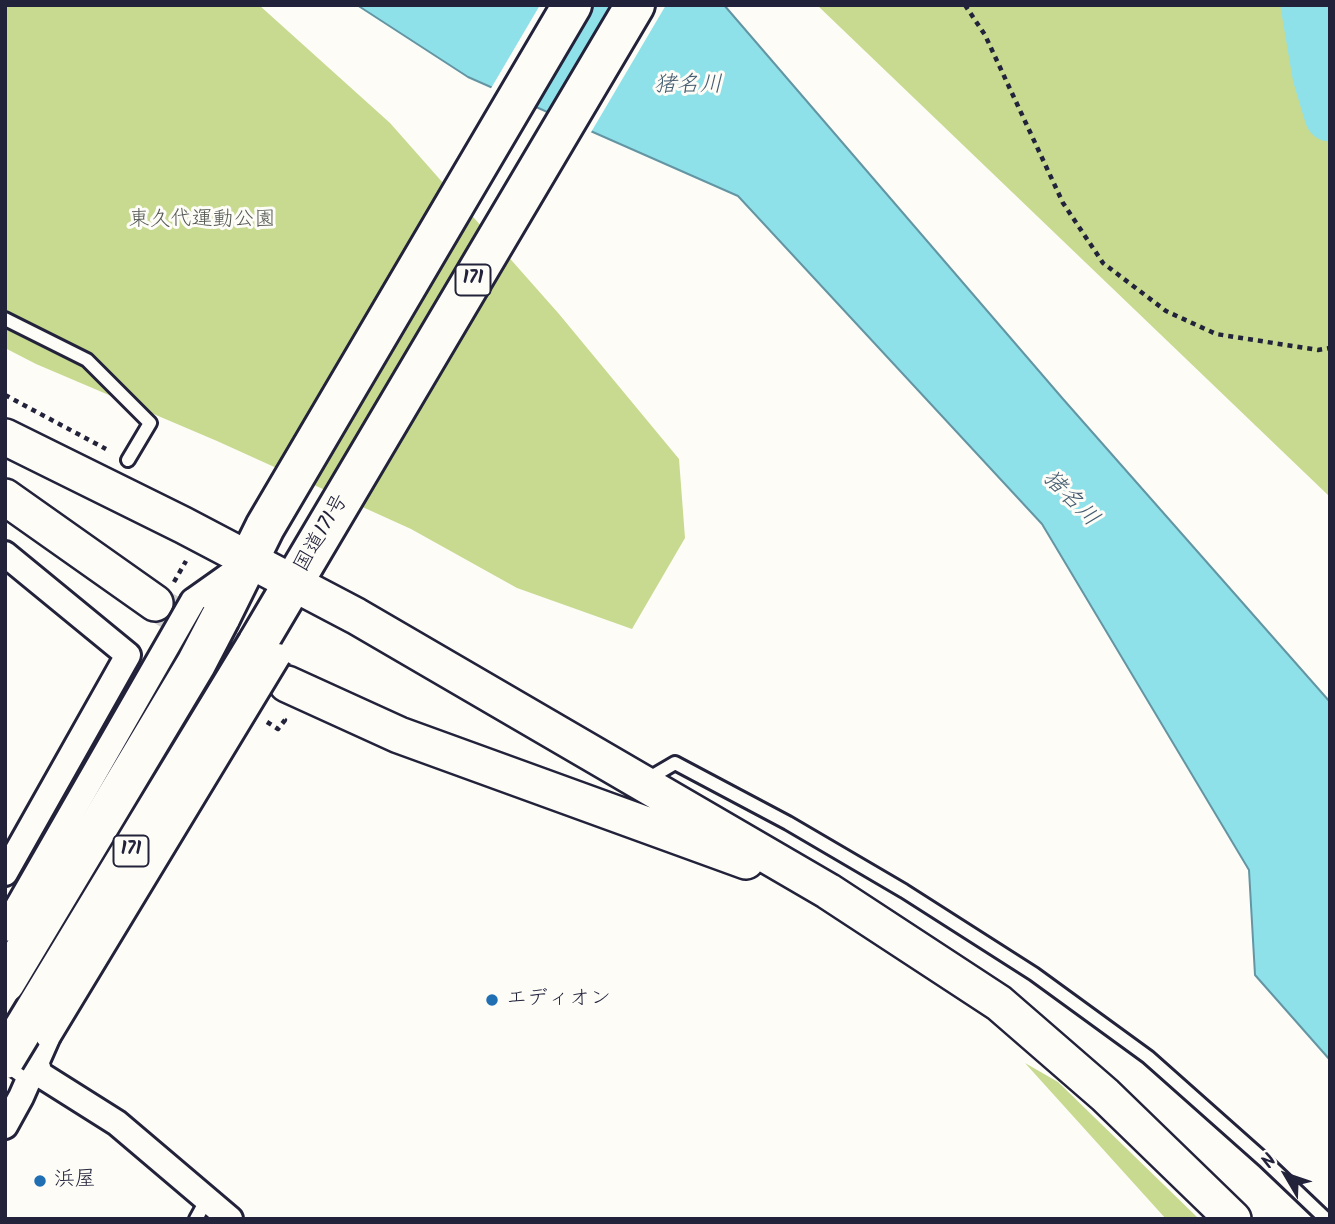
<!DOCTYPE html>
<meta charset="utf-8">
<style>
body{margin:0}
#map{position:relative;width:1335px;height:1224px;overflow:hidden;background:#fdfcf7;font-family:Kalam,sans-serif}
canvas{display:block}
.frame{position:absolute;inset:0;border:7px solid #22223b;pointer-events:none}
.north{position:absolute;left:1251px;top:1140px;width:70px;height:70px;-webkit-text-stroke:5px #fdfcf7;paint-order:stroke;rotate:309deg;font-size:19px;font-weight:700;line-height:28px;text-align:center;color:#22223b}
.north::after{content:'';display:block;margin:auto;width:24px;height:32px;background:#22223b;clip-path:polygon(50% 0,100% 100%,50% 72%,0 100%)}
</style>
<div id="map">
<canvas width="1335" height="1224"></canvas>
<div class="frame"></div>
<div class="north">N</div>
</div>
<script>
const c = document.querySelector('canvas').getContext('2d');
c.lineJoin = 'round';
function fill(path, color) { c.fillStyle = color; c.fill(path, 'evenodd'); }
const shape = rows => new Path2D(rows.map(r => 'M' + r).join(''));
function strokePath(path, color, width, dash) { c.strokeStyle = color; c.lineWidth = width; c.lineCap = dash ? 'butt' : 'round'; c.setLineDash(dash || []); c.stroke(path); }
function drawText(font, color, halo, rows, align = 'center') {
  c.font = font + ' Kalam,"Klee One",sans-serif'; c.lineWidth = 6; c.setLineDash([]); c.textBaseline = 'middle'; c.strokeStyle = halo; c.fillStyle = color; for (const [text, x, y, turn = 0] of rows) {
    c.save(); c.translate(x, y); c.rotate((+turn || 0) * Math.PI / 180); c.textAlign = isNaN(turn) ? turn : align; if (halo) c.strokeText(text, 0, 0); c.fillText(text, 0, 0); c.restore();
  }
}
const green = shape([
 [5,5,259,5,390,123,559,314,679,459,685,538,632,629,517,588,411,529,217,441,36,364,5,348],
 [817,5,1330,5,1330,497],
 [1025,1063,1058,1082,1199,1219,1166,1219]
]);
const water = shape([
 [357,5,724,5,1063,399,1330,702,1330,1060,1255,975,1249,870,1042,524,738,196,468,77,357,5]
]);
const pier = shape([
 [540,5,589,5,529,107,490,90],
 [618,5,666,5,590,134,552,118]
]);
const river = shape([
 [1306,5,1318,76,1330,116]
]);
const secondaryTunnel = shape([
 [155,603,272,674]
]);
const path = shape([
 [965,5,985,35,1063,203,1103,263,1166,311,1216,334,1318,350,1330,348],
 [5,395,106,449],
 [267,722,278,729,285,720,281,717]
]);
const lane = shape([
 [5,319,87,360,150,423,128,460],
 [646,780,675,763,788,823,904,891,1034,974,1148,1057,1264,1160,1326,1219],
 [196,1219,207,1199]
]);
const street = shape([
 [5,554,128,655,5,873],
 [193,601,241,567],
 [33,1070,117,1123,230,1219],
 [5,1126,21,1097,48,1036]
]);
const secondary = shape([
 [5,437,183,525,356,616,828,891,999,1003,1105,1095,1233,1219],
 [5,497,155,603],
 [287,684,399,735,746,861],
 [5,1051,33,1070]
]);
const highway = shape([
 [220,618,265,527,572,5],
 [257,644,635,5]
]);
const pathBridge = shape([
 [174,582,186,561]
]);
const streetBridge = shape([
 [5,929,193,601],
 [48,1036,278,656]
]);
const highwayBridge = shape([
 [5,983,196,664,220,618],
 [5,1059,257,644]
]);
const markers = [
 [492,1000,7,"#1f6fb2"],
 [40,1181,7,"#1f6fb2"]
];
const shields = [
 [473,280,35],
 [131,851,35]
];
const shieldNames = [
 ["171",473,280],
 ["171",131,851]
];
const parkNames = [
 ["東久代運動公園",202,221]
];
const streetNames = [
 ["国道171号",323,534,-60]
];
const poiNames = [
 ["エディオン",506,1000],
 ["浜屋",54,1181]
];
const waterNames = [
 ["猪名川",688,87],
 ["猪名川",1069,500,45]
];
fill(green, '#c7da8f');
fill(water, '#8fe1e9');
strokePath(water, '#6395a3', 2);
fill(pier, '#fdfcf7');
strokePath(river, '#8fe1e9', 51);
strokePath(secondaryTunnel, '#d1d0d1', 35, [35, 18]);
strokePath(lane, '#22223b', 18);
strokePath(street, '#22223b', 30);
strokePath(secondary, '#22223b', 40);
strokePath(highway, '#22223b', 44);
strokePath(path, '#22223b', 4.5, [5, 5]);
strokePath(lane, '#fdfcf7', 12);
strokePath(street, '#fdfcf7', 24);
strokePath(secondary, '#fdfcf7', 35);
strokePath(highway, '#fdfcf7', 38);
strokePath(streetBridge, '#22223b', 30, []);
strokePath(highwayBridge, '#22223b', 44, []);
strokePath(pathBridge, '#22223b', 4.5, [5, 5]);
strokePath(streetBridge, '#fdfcf7', 24);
strokePath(highwayBridge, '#fdfcf7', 38);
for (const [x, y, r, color] of markers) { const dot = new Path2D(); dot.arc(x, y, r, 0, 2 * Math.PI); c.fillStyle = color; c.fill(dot); strokePath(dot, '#fdfcf7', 2.5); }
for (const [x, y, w] of shields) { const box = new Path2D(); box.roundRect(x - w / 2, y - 15.5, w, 31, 5); c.fillStyle = '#fdfcf7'; c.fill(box); strokePath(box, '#22223b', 2); }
drawText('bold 19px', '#22223b', null, shieldNames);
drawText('21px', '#545954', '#fdfcf7', parkNames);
drawText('21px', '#22223b', '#fdfcf7', streetNames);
drawText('21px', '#22223b', '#fdfcf7', poiNames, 'left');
drawText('italic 23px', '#435b6f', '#fdfcf7', waterNames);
</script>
